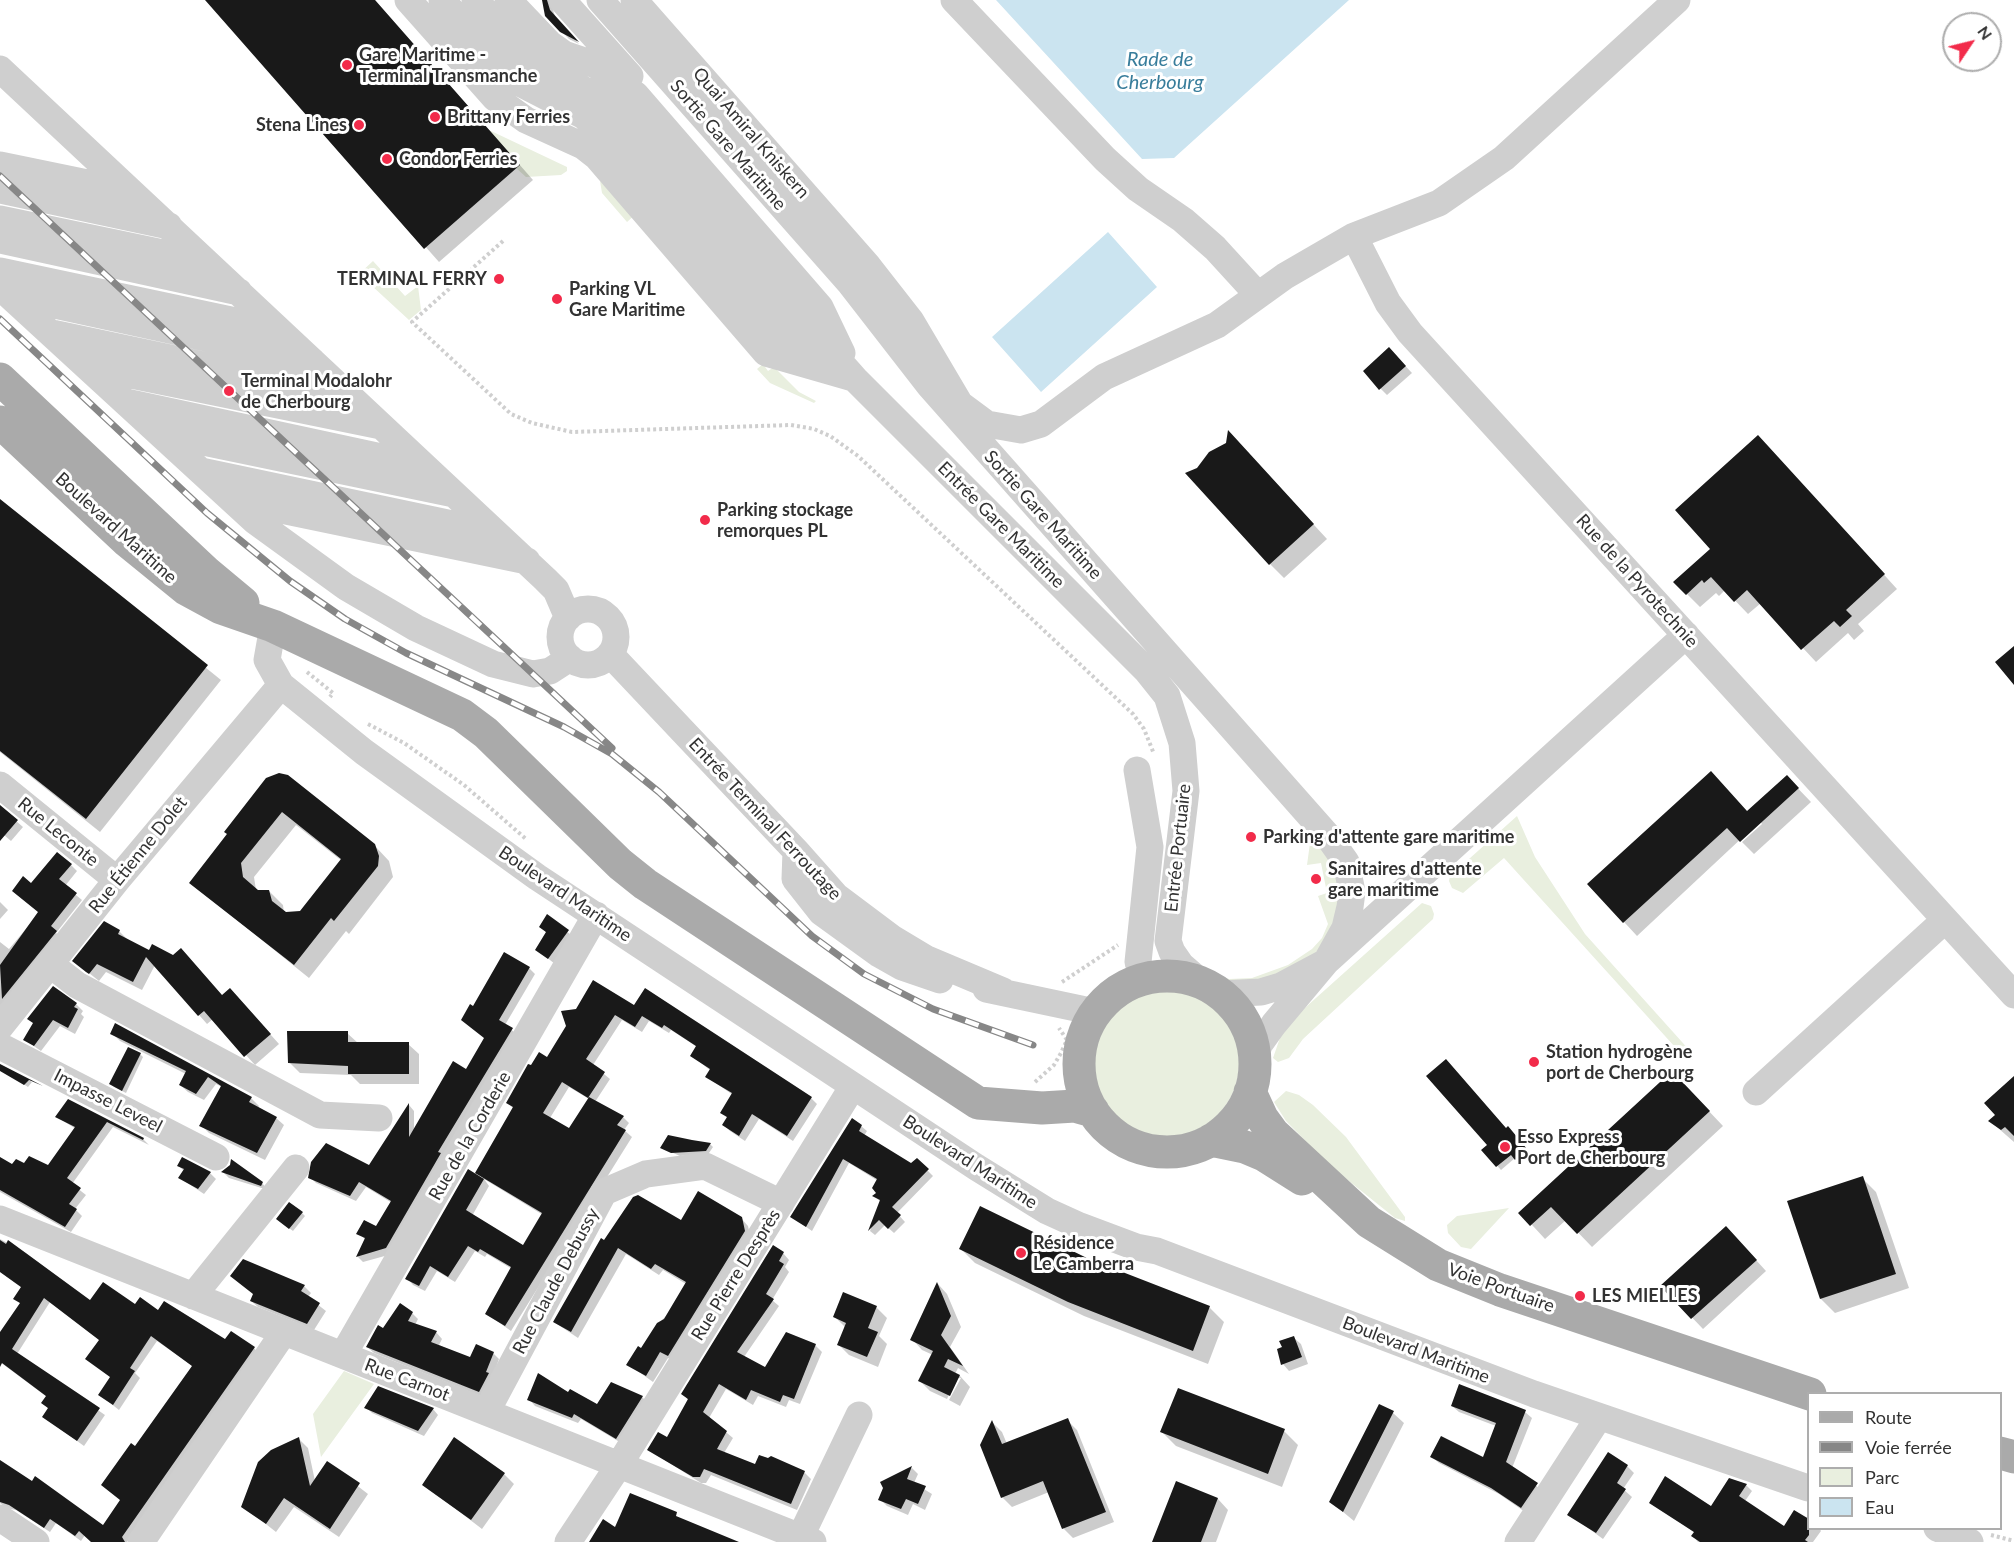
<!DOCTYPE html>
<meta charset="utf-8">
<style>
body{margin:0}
#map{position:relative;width:2014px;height:1542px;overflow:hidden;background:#fff;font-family:Lato,sans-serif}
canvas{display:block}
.legend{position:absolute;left:1807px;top:1392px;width:195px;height:138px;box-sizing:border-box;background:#fff;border:2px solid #adadad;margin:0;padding:8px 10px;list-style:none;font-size:18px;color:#323232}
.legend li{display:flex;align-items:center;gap:12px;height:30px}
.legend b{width:30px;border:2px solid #adadad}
.north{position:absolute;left:1942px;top:12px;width:60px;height:60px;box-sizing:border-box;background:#fff;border:2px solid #adadad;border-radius:50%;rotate:55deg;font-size:16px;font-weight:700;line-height:24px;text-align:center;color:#323232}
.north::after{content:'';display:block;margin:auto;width:21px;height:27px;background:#f22b4a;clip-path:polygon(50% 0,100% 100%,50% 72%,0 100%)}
</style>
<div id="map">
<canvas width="2014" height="1542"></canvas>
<ul class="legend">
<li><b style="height:8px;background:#aaa"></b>Route</li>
<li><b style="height:8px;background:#878787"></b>Voie ferrée</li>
<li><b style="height:16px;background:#e9efdf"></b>Parc</li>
<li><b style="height:16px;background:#cbe4f0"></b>Eau</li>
</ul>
<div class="north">N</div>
</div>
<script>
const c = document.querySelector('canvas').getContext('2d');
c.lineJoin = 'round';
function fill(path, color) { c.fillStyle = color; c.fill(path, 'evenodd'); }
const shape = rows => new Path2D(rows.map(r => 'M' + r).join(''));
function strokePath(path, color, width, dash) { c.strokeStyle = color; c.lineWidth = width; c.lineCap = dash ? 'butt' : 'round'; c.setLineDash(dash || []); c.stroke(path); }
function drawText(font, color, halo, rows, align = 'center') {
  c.font = font + ' Lato,sans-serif'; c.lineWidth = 6; c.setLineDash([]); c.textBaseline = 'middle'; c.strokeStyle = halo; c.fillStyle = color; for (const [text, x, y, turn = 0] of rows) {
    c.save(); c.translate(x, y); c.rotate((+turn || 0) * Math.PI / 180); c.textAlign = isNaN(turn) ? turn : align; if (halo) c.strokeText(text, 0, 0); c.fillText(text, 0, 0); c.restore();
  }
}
const green = shape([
 [489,130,567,167,567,171,561,175,526,177,516,168],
 [600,181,637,213,627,222,602,193],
 [373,261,405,296,418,286,421,310,409,320,359,274],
 [763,364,768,371,774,367,799,392,816,401,814,403,770,383,757,369],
 [1517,816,1535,857,1585,934,1691,1052,1693,1060,1684,1057,1504,858,1463,893,1452,888,1449,881,1450,876],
 [1316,831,1332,853,1342,892,1331,935,1314,955,1264,980,1234,983,1220,980,1206,971,1229,979,1252,978,1288,965,1312,949,1322,938,1328,924,1318,896,1327,893,1321,863,1307,865,1310,843],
 [1422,903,1431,906,1434,914,1433,919,1303,1039,1289,1058,1278,1062,1273,1058,1281,1035,1297,1015],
 '1091 1063a74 74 0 1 1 148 0a74 74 0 1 1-148 0Z',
 [1286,1091,1299,1095,1313,1105,1346,1137,1405,1217,1405,1221,1395,1218,1329,1165,1286,1121,1274,1102],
 [1509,1208,1471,1249,1461,1247,1448,1233,1447,1225,1457,1216],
 [344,1371,374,1384,321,1457,313,1414]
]);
const water = shape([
 [996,0,1349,0,1174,158,1142,159],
 [1108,232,1157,287,1041,392,992,337]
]);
const shadow = shape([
 [207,0,375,0,533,180,439,262],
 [545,0,555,0,553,10,556,19,579,44,569,39,546,15],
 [1396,356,1412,373,1387,395,1380,388],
 [1242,447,1327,539,1284,578,1270,564],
 [1771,450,1897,589,1858,624,1864,631,1854,640,1848,633,1816,662,1761,603,1748,614,1725,590,1719,596,1716,593,1700,607,1687,594],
 [0,501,221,680,100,832,0,752],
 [1787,777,1811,802,1754,854,1742,842,1762,824,1760,821,1637,936,1589,884,1747,812],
 [267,779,375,846,389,861,393,877,349,934,346,931,309,978,191,883],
 [296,825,342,861,301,912,284,913,283,905,269,891,256,890,254,877],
 [0,807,23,827,11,841,4,835,0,841],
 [71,865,77,871,65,886,82,900,56,933,62,938,0,1016,0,942,9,949,40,912,31,885],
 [0,902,8,910,0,919],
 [547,917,574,937,555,964,536,949,547,933,541,927],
 [119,931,128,940,222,996,238,998,279,1044,255,1065,213,1019,207,1024,155,965,142,990,106,972,99,981,74,961],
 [529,968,535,974,505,1025,518,1035,392,1254,363,1262,358,1257,366,1240,358,1233,377,1228,392,1203,366,1187,356,1201,316,1183,310,1177,370,1167,409,1105,414,1111,414,1130,489,1043,474,1008],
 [53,988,76,1004,83,1011,81,1014,84,1017,75,1034,60,1026,41,1051,25,1040],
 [635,1007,811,1098,817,1104,793,1141,759,1119,745,1141,730,1131,724,1125,728,1119,722,1112,733,1095,707,1077,711,1071,691,1055,697,1047,671,1030,669,1033,649,1021,642,1032,622,1020,593,1065,610,1079,595,1102,623,1117,629,1123,624,1130,632,1137,511,1331,487,1314,512,1269,487,1254,485,1257,475,1251,455,1282,437,1271,425,1291,413,1285,407,1278,483,1178,477,1172,514,1109,508,1103,548,1059,567,1027],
 [569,1087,589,1099,569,1130,550,1118],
 [484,1179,543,1215,524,1247,472,1216,489,1186],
 [116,1025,251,1098,259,1106,258,1108,276,1118,284,1125,265,1160,209,1133,201,1125,222,1087,216,1084,204,1100,188,1092,180,1085,186,1074,120,1041,112,1033],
 [347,1033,358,1043,408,1044,419,1054,419,1084,360,1084,351,1075,300,1073,289,1062],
 [140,1054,143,1057,126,1093,114,1087,111,1084],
 [0,1064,32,1082,28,1087,0,1069],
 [2014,1078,2014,1142,1990,1121,1997,1115],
 [1686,1087,1723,1126,1592,1247,1566,1220,1545,1239,1521,1213],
 [69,1101,143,1139,149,1145,113,1127,72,1184,86,1195,75,1209,82,1216,71,1232,0,1192,0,1159,13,1166,48,1167,76,1129,57,1117],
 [861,1126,867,1131,864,1136,912,1165,917,1160,933,1176,897,1213,905,1222,894,1233,885,1225,875,1235,870,1231,881,1202,874,1196,878,1193,878,1181,849,1163,812,1231,792,1217],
 [1506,1130,1511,1132,1530,1154,1520,1163,1515,1158,1501,1170,1483,1150],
 [710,1144,713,1147,709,1153,680,1156,662,1148],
 [179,1166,210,1173,216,1179,204,1194,180,1178,184,1171],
 [223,1172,262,1183,268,1190,229,1178],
 [1862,1178,1876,1192,1909,1288,1835,1313,1821,1299,1789,1202],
 [302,1213,305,1216,293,1231,280,1221],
 [741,1218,748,1226,751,1239,675,1362,668,1358,653,1382,628,1364,641,1350,658,1324,668,1314,686,1284,663,1270,659,1275,626,1254,578,1338,554,1322,604,1242,681,1222],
 [1736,1238,1766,1271,1703,1329,1662,1286],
 [0,1239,26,1253,91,1302,159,1312,225,1341,254,1348,259,1354,127,1542,94,1542,85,1535,81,1541,56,1523,50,1532,16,1510,6,1508,0,1503,0,1462,103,1527,122,1500,136,1448,194,1367,157,1341,135,1373,140,1378,119,1410,100,1395,112,1378,101,1341,50,1302,17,1354,105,1415,84,1446,44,1417,49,1409,43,1403,47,1397,0,1362,0,1335,21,1304,15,1298,22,1288,0,1272],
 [960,1248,1088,1260,1210,1308,1224,1322,1208,1364,1084,1316,975,1263],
 [783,1253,789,1260,785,1267,789,1272,772,1300,779,1306,744,1357,765,1369,815,1345,822,1352,800,1404,789,1400,786,1407,758,1396,753,1405,726,1389,709,1418,733,1438,724,1453,756,1466,804,1472,811,1479,797,1510,711,1475,706,1483,701,1483,649,1450,667,1439,689,1401,683,1394],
 [243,1261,304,1286,311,1293,308,1297,326,1311,314,1330,258,1307,251,1301,254,1295],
 [938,1284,947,1294,961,1327,950,1347,969,1374,958,1368,955,1374,960,1376,970,1387,960,1406,949,1400,961,1378,957,1378,947,1399,930,1391,920,1381,933,1355,922,1350,912,1339],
 [876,1307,887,1318,879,1336,887,1344,878,1367,849,1355,839,1345,846,1328,835,1317],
 [412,1313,418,1319,415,1325,436,1332,442,1339,439,1345,471,1359,493,1353,499,1359,485,1398,374,1353,367,1347,384,1330],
 [1294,1338,1301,1344,1308,1364,1289,1371,1283,1364],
 [611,1384,642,1397,648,1403,623,1444,581,1419,578,1423,535,1406,529,1399,568,1394,598,1406],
 [1380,1406,1393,1413,1404,1423,1354,1521,1331,1502],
 [1452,1406,1525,1412,1532,1418,1512,1468,1543,1491,1528,1514,1499,1494,1439,1463,1432,1457,1484,1459,1496,1426,1459,1412],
 [366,1407,433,1409,438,1415,424,1436,372,1413],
 [1067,1420,1077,1430,1114,1522,1073,1538,1064,1529,1049,1492,1012,1507,1002,1497,993,1423,1002,1432,1007,1444],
 [1284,1431,1298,1445,1282,1487,1176,1446,1162,1432],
 [299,1439,308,1448,315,1481,328,1463,368,1494,339,1537,294,1507,276,1532,243,1506],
 [1627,1466,1634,1473,1623,1489,1632,1497,1603,1539,1569,1514],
 [912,1468,918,1474,914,1483,932,1494,925,1510,913,1504,908,1515,887,1506,880,1499,885,1488,882,1483],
 [504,1474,514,1484,482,1529,423,1484],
 [1177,1483,1218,1499,1228,1510,1216,1542,1153,1542],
 [1746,1485,1752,1491,1745,1501,1784,1528,1819,1528,1821,1531,1813,1542,1698,1542,1693,1536,1695,1533,1651,1502,1711,1508]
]);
const building = shape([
 [205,0,375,0,520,165,424,249],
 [542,0,547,0,550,10,579,42,560,32,545,16],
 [1389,347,1406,366,1379,390,1363,371],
 [1228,430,1314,524,1269,565,1185,473,1197,468,1209,452,1226,443],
 [1758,435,1885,574,1846,610,1852,616,1840,627,1834,621,1801,650,1747,590,1734,602,1711,577,1704,583,1702,580,1686,595,1673,582,1710,549,1675,510],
 [0,499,208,665,86,819,0,751],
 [2014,646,2014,685,1995,662],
 [1711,771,1747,811,1787,775,1799,788,1740,842,1727,828,1623,923,1587,884],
 [279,773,288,775,375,844,379,856,378,866,334,921,331,918,294,965,189,883,227,834,224,832,266,778],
 [282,812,341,859,300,911,286,912,272,901,269,890,258,890,243,877,241,863],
 [0,805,18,820,0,841],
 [57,852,72,864,59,879,77,893,51,926,57,931,2,999,0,965,38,912,12,891,23,876,31,883],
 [547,914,569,930,548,959,535,950,546,932,539,927],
 [104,921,120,930,118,934,149,950,152,944,173,955,181,948,222,995,230,988,271,1034,244,1057,204,1011,198,1016,146,957,133,982,97,964,89,974,86,972,72,961],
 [504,952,530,967,499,1020,513,1028,438,1152,441,1153,386,1248,356,1257,365,1238,356,1234,364,1220,376,1226,391,1201,359,1182,350,1196,308,1178,311,1162,326,1143,369,1165,409,1103,409,1137,453,1061,466,1069,484,1038,461,1020,470,1004,473,1006],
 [593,980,634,1005,645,988,812,1097,787,1136,752,1114,739,1136,722,1125,727,1117,720,1113,732,1093,705,1077,710,1069,690,1056,696,1046,664,1025,662,1028,642,1016,635,1027,615,1015,586,1059,605,1072,588,1098,562,1082,543,1113,569,1128,589,1097,624,1116,617,1125,626,1130,505,1326,485,1314,511,1267,480,1249,478,1252,468,1246,448,1277,430,1266,419,1286,405,1279,468,1169,484,1179,466,1210,523,1245,542,1213,475,1173,513,1107,506,1103,528,1064,531,1065,539,1052,547,1057,566,1026,561,1011,576,1009],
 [53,986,77,1003,74,1007,78,1009,68,1028,53,1020,34,1046,23,1040,33,1023,27,1019],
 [115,1023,252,1097,249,1102,277,1117,257,1153,199,1126,221,1086,208,1077,196,1094,179,1085,186,1071,110,1034],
 [287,1031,348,1031,348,1042,409,1042,409,1074,348,1074,348,1066,288,1063],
 [128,1047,141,1053,122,1091,109,1084],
 [1446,1059,1506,1128,1508,1126,1527,1149,1515,1160,1511,1155,1496,1167,1481,1150,1487,1145,1426,1076],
 [0,1064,43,1086,29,1080,24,1085,0,1071],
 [1672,1071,1710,1111,1577,1234,1551,1207,1530,1226,1518,1213],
 [2014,1076,2014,1136,2005,1127,2001,1130,1988,1121,1995,1115,1984,1103],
 [68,1099,144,1138,143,1140,107,1122,67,1178,81,1188,69,1204,77,1209,65,1227,0,1190,0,1157,12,1164,16,1159,24,1163,29,1156,48,1165,75,1127,55,1117],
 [852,1118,862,1125,859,1131,911,1163,917,1158,929,1169,892,1207,901,1215,888,1229,879,1220,868,1231,880,1200,872,1196,876,1193,872,1188,877,1179,843,1159,806,1227,790,1217],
 [668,1135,692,1140,711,1143,706,1151,671,1153,660,1148],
 [182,1157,211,1172,198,1189,178,1178,184,1169,177,1166],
 [231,1159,263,1182,261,1186,221,1172,230,1165],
 [1863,1176,1896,1274,1820,1299,1787,1201],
 [698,1191,742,1217,745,1231,668,1356,660,1352,646,1376,626,1365,638,1346,641,1348,657,1323,664,1319,686,1282,655,1264,651,1269,618,1248,571,1332,553,1322,601,1238,604,1240,633,1197,638,1195,681,1220],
 [289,1202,303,1212,289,1229,276,1219],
 [980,1206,1089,1259,1210,1306,1193,1351,1068,1302,959,1249],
 [1726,1226,1757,1260,1691,1319,1660,1286],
 [0,1240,6,1244,8,1240,90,1300,103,1282,135,1304,140,1297,158,1310,164,1301,225,1339,231,1331,255,1347,122,1537,125,1542,91,1542,79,1531,75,1536,50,1519,44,1528,9,1505,0,1502,0,1460,32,1481,35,1476,103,1525,120,1500,101,1485,131,1443,135,1446,192,1366,151,1336,130,1368,135,1371,113,1405,98,1395,110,1377,85,1359,99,1340,44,1298,12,1349,100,1408,77,1441,42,1417,48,1408,41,1403,46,1396,2,1363,0,1367,0,1332,20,1303,13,1299,21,1287,0,1272],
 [773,1245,784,1252,779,1261,784,1264,766,1294,774,1299,737,1352,765,1367,786,1332,816,1344,794,1399,783,1395,780,1402,751,1390,746,1400,719,1384,703,1412,727,1431,717,1449,755,1464,759,1455,768,1458,771,1456,805,1471,791,1504,704,1469,700,1477,693,1477,647,1450,658,1432,667,1437,688,1399,681,1394],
 [243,1259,305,1285,301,1291,320,1303,307,1324,250,1301,253,1294,230,1276],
 [937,1282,951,1316,941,1335,963,1366,948,1359,944,1367,960,1375,950,1396,918,1381,933,1351,910,1340],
 [843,1292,877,1306,868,1328,878,1332,867,1357,837,1345,846,1323,833,1317],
 [400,1303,413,1312,408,1321,437,1331,431,1342,470,1357,476,1344,494,1352,486,1372,489,1373,479,1392,366,1347,378,1325,383,1328],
 [1294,1336,1302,1357,1281,1365,1277,1349,1282,1347,1279,1341],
 [538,1373,568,1392,570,1389,597,1404,611,1382,643,1396,616,1439,574,1414,572,1418,527,1400],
 [1459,1384,1526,1410,1506,1462,1538,1483,1521,1508,1491,1488,1430,1457,1441,1436,1483,1457,1496,1423,1451,1406],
 [378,1386,434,1408,418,1431,364,1408],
 [1178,1388,1285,1429,1268,1474,1160,1432],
 [1379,1404,1394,1411,1343,1512,1329,1502],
 [1068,1418,1106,1512,1062,1529,1043,1481,1001,1498,980,1445,992,1420,1002,1444],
 [299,1437,310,1486,327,1461,360,1483,330,1529,284,1498,266,1524,241,1507,258,1462,271,1450],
 [454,1437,505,1473,471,1520,422,1485],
 [1608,1452,1628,1465,1617,1483,1626,1489,1596,1533,1567,1515],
 [912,1466,907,1479,926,1486,918,1504,906,1499,901,1509,878,1500,883,1488,880,1482],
 [1665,1476,1711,1506,1729,1478,1747,1484,1739,1496,1784,1526,1794,1510,1809,1519,1809,1535,1805,1540,1808,1542,1700,1542,1691,1536,1694,1532,1649,1503],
 [1176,1481,1218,1498,1201,1542,1152,1542],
 [630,1493,677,1512,676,1516,739,1542,589,1542,603,1519,615,1527]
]);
const path = shape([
 [503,241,412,322,511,414,532,423,572,432,791,425,814,429,830,436,858,456,1133,714,1144,729,1154,754],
 [307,672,333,693,330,697],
 [368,724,404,743,464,785,526,839],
 [1062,982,1118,945],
 [1035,1082,1054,1065,1061,1053,1067,1040,1059,1028],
 [1991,1535,2014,1541]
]);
const minor = shape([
 [408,0,495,98,526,120,583,146,597,157,766,353,853,378],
 [442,0,510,78,584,116,611,141,784,337,820,358],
 [475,0,536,66,595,95,620,114,855,379,1147,671,1167,696,1182,743,1186,791,1168,941,1172,952,1181,965,1203,984],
 [508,0,550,44,564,54,596,65,636,95,820,307,842,353],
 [562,0,630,76],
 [600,0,849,282,929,385,1327,835,1346,862,1352,892,1350,907,1345,928,1326,962,1281,986,1261,992,1220,994],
 [634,0,868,266,911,321,960,404,987,424,1021,430,1041,424,1104,377,1217,325,1285,276,1354,236,1388,303,1410,333,2014,995],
 [954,0,1105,159,1138,189,1183,220,1215,248,1258,295],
 [0,69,545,579,556,590,568,618],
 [0,165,131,192],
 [0,190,169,226],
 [0,219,206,262],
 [1354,236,1439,203,1504,158,1677,0],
 [0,240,239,292],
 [0,271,278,330],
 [0,287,255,521,346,587,416,628,493,664,533,674,550,671,570,658],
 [9,295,312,361],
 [52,333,349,396],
 [87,366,381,426],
 [126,402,423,466],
 [160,433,454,494],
 [201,471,495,533],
 [233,500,527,561],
 '560 637a28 28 0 1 1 56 0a28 28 0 1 1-56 0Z',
 [273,626,267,660,281,685,364,752,537,877,976,1167,1047,1211,1080,1226,1136,1247,1157,1251,1534,1394,1808,1488],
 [610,654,796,851,836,896,892,938,927,959,1003,991],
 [1137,770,1150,847,1138,962],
 [0,785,117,880],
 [796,851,795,879,821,912,879,954,902,967,940,980],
 [50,964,77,985,320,1115,379,1118],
 [986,989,1095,1012],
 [0,1027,117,880,281,685],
 [0,1046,216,1157],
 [1255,1059,1259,1045,1274,1024,1326,962,1686,635],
 [1756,1092,1945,920],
 [0,1219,813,1542],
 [193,1296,296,1168],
 [343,1355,596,915],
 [487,1411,604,1192,646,1174,705,1166,781,1203],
 [0,1518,36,1542],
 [1937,1528,1970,1542],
 [141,1542,284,1332],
 [568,1542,619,1465,853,1086],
 [798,1542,859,1415],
 [1518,1542,1599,1417]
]);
const major = shape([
 [0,379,207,573,243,603],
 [0,422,127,541,186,589,221,608,273,626,462,715,486,733,620,864,645,884,978,1103,1042,1108,1075,1106,1093,1111],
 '1079 1064a88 88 0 1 1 176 0a88 88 0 1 1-176 0Z',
 [1250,1092,1262,1118,1273,1133,1369,1222,1438,1265,1500,1290,1810,1394],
 [1211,1140,1245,1147,1264,1155,1302,1179],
 [2000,1453,2014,1457]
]);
const rail = shape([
 [0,176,612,748],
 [0,319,207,513,290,581,345,619,406,653,564,727,612,754,659,792,812,936,864,974,933,1009,1033,1045]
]);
const markers = [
 [347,65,6,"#f22b4a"],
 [435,117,6,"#f22b4a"],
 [359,125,6,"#f22b4a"],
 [387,159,6,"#f22b4a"],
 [499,279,6,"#f22b4a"],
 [557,299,6,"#f22b4a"],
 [229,391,6,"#f22b4a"],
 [705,520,6,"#f22b4a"],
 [1251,837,6,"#f22b4a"],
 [1316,879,6,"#f22b4a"],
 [1534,1062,6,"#f22b4a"],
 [1505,1147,6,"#f22b4a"],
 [1021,1253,6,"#f22b4a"],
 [1580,1296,6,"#f22b4a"]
];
const poiNames = [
 ["Gare Maritime -",359,55],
 ["Terminal Transmanche",359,76],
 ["Brittany Ferries",447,117],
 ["Stena Lines",347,125,"right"],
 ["Condor Ferries",399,159],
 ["TERMINAL FERRY",487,279,"right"],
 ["Parking VL",569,289],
 ["Gare Maritime",569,310],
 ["Terminal Modalohr",241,381],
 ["de Cherbourg",241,402],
 ["Parking stockage",717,510],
 ["remorques PL",717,531],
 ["Parking d'attente gare maritime",1263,837],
 ["Sanitaires d'attente",1328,869],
 ["gare maritime",1328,890],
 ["Station hydrogène",1546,1052],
 ["port de Cherbourg",1546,1073],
 ["Esso Express",1517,1137],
 ["Port de Cherbourg",1517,1158],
 ["Résidence",1033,1243],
 ["Le Camberra",1033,1264],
 ["LES MIELLES",1592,1296]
];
const streetNames = [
 ["Quai Amiral Kniskern",751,133,49],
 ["Sortie Gare Maritime",728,145,49],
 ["Sortie Gare Maritime",1043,515,48],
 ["Entrée Gare Maritime",1001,525,45],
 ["Boulevard Maritime",116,528,42],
 ["Rue de la Pyrotechnie",1637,581,48],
 ["Entrée Terminal Ferroutage",765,819,47],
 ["Rue Leconte",58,832,39],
 ["Entrée Portuaire",1178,848,-84],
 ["Rue Étienne Dolet",138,855,-51],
 ["Boulevard Maritime",565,894,34],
 ["Impasse Leveel",108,1101,27],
 ["Rue de la Corderie",470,1136,-60],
 ["Boulevard Maritime",970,1162,33],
 ["Rue Pierre Desprès",736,1275,-58],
 ["Rue Claude Debussy",556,1281,-62],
 ["Voie Portuaire",1501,1288,20],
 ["Boulevard Maritime",1416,1350,21],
 ["Rue Carnot",407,1380,21]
];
const waterNames = [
 ["Rade de",1160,60],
 ["Cherbourg",1160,83]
];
fill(green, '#e9efdf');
fill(water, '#cbe4f0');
fill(shadow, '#0003');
fill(building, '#191919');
strokePath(path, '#cfcfcf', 4, [3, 3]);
strokePath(minor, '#cfcfcf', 27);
strokePath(major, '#aaa', 33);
strokePath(rail, '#878787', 7);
strokePath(rail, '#fff', 4.5, [14]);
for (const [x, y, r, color] of markers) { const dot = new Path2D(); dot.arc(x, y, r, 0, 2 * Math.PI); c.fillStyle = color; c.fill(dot); strokePath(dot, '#fff', 2); }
drawText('bold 18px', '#323232', '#fff', poiNames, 'left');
drawText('18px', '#323232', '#fff', streetNames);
drawText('italic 20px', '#387d9b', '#fff', waterNames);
</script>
